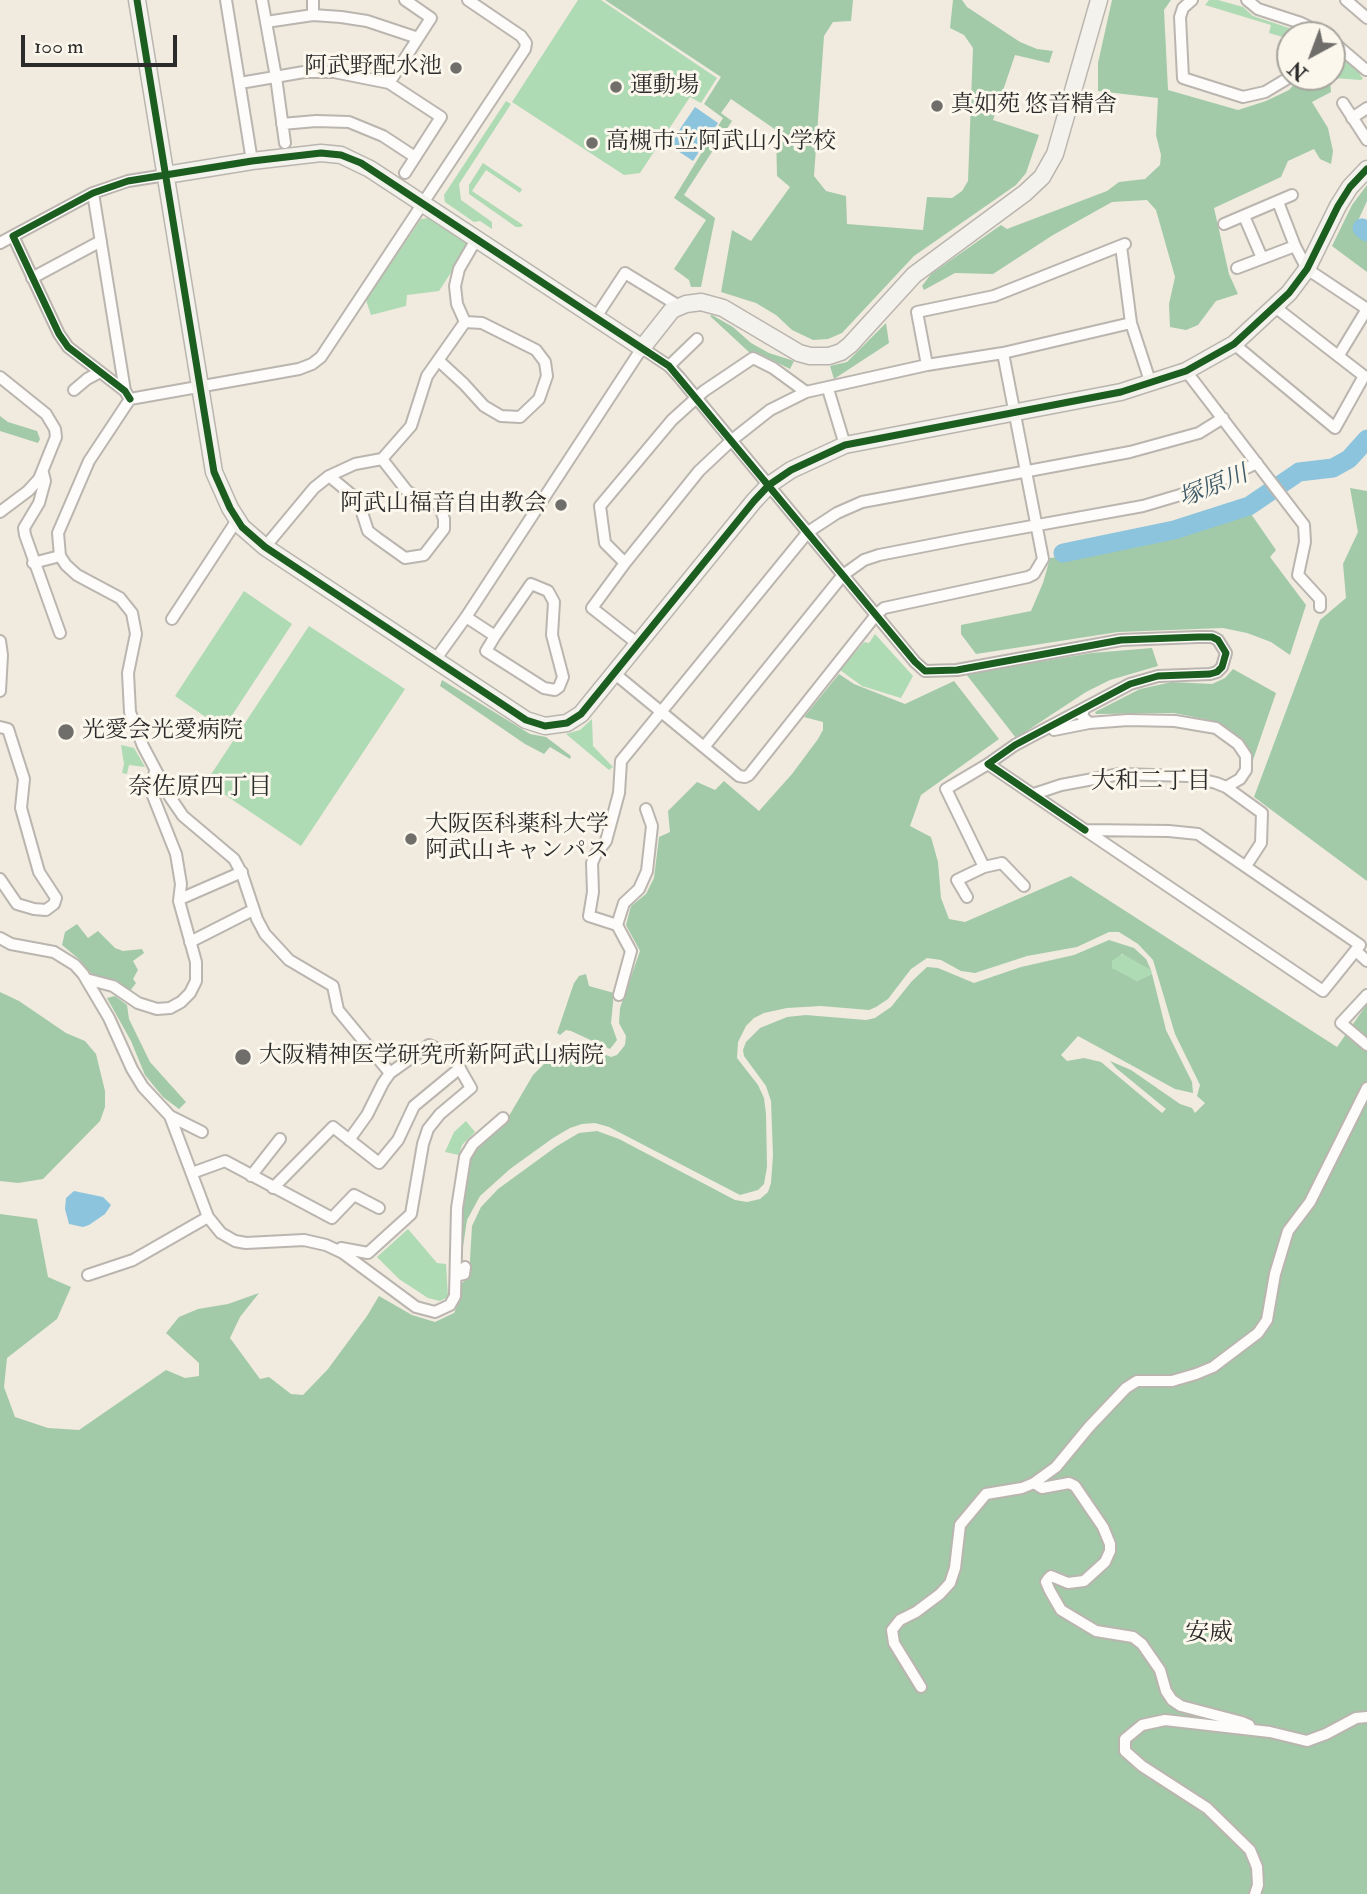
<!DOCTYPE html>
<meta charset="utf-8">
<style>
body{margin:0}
#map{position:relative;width:1367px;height:1894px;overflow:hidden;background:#f1eadf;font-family:"IM FELL Double Pica",serif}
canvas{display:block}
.north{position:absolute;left:1276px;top:21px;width:70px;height:70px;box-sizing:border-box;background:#fbf7ec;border:2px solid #a8a59f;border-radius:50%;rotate:221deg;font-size:19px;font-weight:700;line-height:28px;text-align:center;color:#2b2b2b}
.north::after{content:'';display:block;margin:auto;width:24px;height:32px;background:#706e6a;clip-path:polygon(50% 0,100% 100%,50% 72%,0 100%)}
.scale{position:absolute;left:21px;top:35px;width:156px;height:32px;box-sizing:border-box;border:4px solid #2b2b2b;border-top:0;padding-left:9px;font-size:21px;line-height:24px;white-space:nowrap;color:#2b2b2b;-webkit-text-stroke:5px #fbf7ec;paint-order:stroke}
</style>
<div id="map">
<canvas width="1367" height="1894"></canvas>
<div class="north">N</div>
<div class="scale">100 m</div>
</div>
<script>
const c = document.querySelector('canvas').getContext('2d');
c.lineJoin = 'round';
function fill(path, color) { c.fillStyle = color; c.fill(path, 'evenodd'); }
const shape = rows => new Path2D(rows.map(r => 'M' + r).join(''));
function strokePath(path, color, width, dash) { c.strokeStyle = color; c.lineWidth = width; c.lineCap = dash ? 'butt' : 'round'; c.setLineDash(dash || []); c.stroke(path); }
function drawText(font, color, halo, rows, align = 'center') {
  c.font = font + ' "IM FELL Double Pica","Noto Serif JP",serif'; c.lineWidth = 6; c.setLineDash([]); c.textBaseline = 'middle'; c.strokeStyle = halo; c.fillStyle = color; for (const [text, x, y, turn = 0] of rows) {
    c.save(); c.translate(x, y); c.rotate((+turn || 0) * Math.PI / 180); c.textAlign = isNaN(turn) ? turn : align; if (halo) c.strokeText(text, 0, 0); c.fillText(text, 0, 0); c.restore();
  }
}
const green = shape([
 [578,0,601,0,717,78,701,103,690,97,640,173,624,175,512,102],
 [1209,0,1218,0,1243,7,1253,16,1289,28,1294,33,1293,35,1290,35,1290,39,1269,33,1271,25,1205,5],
 [1332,49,1361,73,1360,75,1363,78,1361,80,1320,77,1312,80,1305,77,1332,77],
 [506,101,511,104,459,184,461,200,492,222,492,229,480,221,474,222,445,202,444,195],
 [483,163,522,189,520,193,486,170,472,191,523,225,521,227,516,227,469,194,469,185],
 [428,218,469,245,439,291,407,295,406,306,371,315,366,300,421,219],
 [244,591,292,624,223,729,175,696],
 [309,626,405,689,301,846,206,782],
 [875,634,913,676,901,698,862,686,840,670,864,642,869,643],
 [592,719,593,746,613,767,609,770,566,734,580,730],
 [121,745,134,748,145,767,129,765,127,774,122,773,124,764],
 [1119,955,1124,955,1141,964,1151,970,1152,974,1137,981,1116,971,1112,968,1112,961],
 [466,1121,475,1132,462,1145,459,1155,445,1152,454,1132],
 [408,1229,437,1263,446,1264,448,1297,440,1301,428,1298,399,1279,377,1257]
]);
const forest = shape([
 [605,0,853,0,851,21,833,22,824,36,814,176,826,191,846,196,847,224,923,230,927,197,952,198,962,191,968,181,973,48,964,35,950,28,953,0,962,0,967,7,1020,42,1037,49,1053,51,1049,63,1015,55,993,120,1039,135,1026,173,1016,185,914,256,842,333,828,339,813,340,792,330,776,315,756,303,721,292,732,230,751,241,790,187,777,176,776,130,731,99,721,113,732,121,684,195,715,218,701,287,691,287,689,280,674,269,706,220,674,198,723,118,704,104,721,77],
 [1112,0,1171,0,1164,10,1168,90,1238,110,1266,101,1289,90,1301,77,1312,81,1330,79,1331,92,1312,102,1328,128,1333,151,1331,164,1320,159,1314,149,1288,161,1281,177,1214,208,1229,274,1238,294,1216,301,1198,325,1186,330,1170,327,1169,304,1175,277,1156,210,1147,200,1112,202,1053,235,993,274,955,273,924,290,922,286,931,274,1001,225,1007,229,1107,191,1119,182,1145,179,1160,165,1161,155,1156,135,1158,98,1098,91,1098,63],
 [1367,185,1367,201,1357,223,1360,229,1367,235,1367,272,1332,246,1352,205],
 [712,315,733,327,751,343,769,353,794,361,790,369,756,352,750,353,710,316],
 [886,323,889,343,834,379,830,366,847,362],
 [0,416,8,422,37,431,40,439,38,443,0,431],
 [1350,488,1367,491,1367,881,1254,797,1320,620,1346,598,1343,564,1358,532],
 [1249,511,1276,550,1270,557,1306,605,1290,655,1271,642,1247,633,1223,628,1118,632,976,654,961,634,961,625,1031,611,1043,583,1050,558,1124,549,1172,538,1216,524],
 [1152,648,1158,666,1110,680,1086,692,1016,738,966,674,1092,653],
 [1233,669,1276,693,1253,760,1244,741,1214,721,1174,713,1096,714,1095,712,1140,689,1172,682,1212,684,1225,678],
 [839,674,854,684,905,704,954,681,999,739,921,795,910,826,931,837,938,862,941,898,949,919,965,922,1071,876,1337,1047,1367,1004,1367,1894,0,1894,0,1214,37,1219,48,1277,71,1287,57,1319,7,1358,4,1387,15,1417,48,1428,79,1430,166,1370,185,1378,199,1376,199,1363,166,1333,179,1317,198,1309,228,1304,259,1293,240,1317,230,1338,260,1379,269,1377,291,1394,303,1395,328,1369,367,1316,379,1296,412,1315,435,1322,454,1313,460,1300,461,1284,469,1277,472,1226,481,1207,498,1189,557,1146,579,1133,597,1131,619,1139,735,1200,747,1202,760,1199,768,1192,771,1183,773,1155,771,1101,766,1086,744,1056,743,1050,746,1042,760,1028,787,1017,806,1015,866,1020,875,1018,891,1007,912,981,927,967,938,968,974,983,1021,967,1074,955,1109,940,1134,948,1146,959,1151,970,1122,954,1112,961,1112,968,1137,981,1152,974,1166,1030,1192,1082,1193,1093,1175,1089,1078,1036,1061,1055,1067,1061,1084,1058,1101,1062,1162,1113,1166,1109,1116,1068,1110,1061,1131,1070,1180,1104,1192,1108,1195,1113,1205,1103,1197,1096,1200,1085,1175,1034,1153,960,1138,944,1119,932,1109,932,1077,947,1027,956,975,973,961,971,941,960,927,958,911,969,888,999,876,1007,869,1010,821,1006,787,1008,764,1013,754,1018,746,1026,738,1042,737,1058,758,1085,764,1098,766,1114,767,1167,764,1184,758,1190,740,1195,609,1127,595,1123,582,1124,570,1128,553,1138,510,1169,480,1196,467,1220,460,1267,460,1222,467,1161,476,1147,506,1121,533,1075,565,1043,572,1041,611,1057,617,1055,625,1045,626,1036,619,1023,620,1008,640,951,626,925,631,906,646,894,654,878,659,837,670,832,668,811,697,782,715,790,724,781,759,811,792,774,818,739,823,730,823,722,804,717],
 [442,680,530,734,546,737,571,756,570,759,550,747,544,754,525,744,440,686],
 [77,924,88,938,98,931,115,948,123,951,142,949,144,953,133,961,138,970,133,979,136,983,130,991,94,977,79,959,62,945,65,932],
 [586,974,589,986,614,993,611,1023,617,1040,610,1049,571,1031,566,1030,560,1035,557,1033,574,983,579,976],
 [0,992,19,1001,66,1033,85,1041,96,1054,105,1091,105,1107,100,1121,43,1179,18,1183,0,1181],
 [115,996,127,1005,129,1019,150,1062,186,1102,179,1109,163,1097,145,1075,131,1041,107,998]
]);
const water = shape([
 [695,107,718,123,693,161,669,145],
 [74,1191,103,1197,111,1205,105,1214,89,1225,83,1227,69,1224,65,1209,66,1198]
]);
const river = shape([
 [1362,228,1367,232],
 [1063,553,1174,530,1249,506,1299,472,1333,468,1349,459,1367,439]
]);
const street = shape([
 [226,0,252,161],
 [262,0,276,77,285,143],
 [313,0,313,15],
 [1192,0,1183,8,1180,17,1183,78,1243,97,1265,92,1290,77],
 [1247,0,1258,9,1301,23,1305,35],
 [1346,0,1367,18],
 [266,22,313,15,341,17,367,21,418,38],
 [1301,23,1325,35],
 [1332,41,1366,70],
 [240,83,304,72,334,72,389,83,441,117,405,173],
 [389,83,431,18,405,0],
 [1343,103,1367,140],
 [1352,118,1367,108],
 [282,124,316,121,349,122,383,136,415,157],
 [93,193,125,391],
 [1278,202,1295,246,1307,269,1367,309,1339,355],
 [1244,216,1262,258],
 [1224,224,1292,195],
 [0,243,13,236],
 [1121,246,1131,323,1151,384],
 [1237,268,1295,246],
 [32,278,101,241],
 [596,317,625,273,679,306],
 [1234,344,1335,428,1364,376,1275,307],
 [439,361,464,384,484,406,501,416,520,417,539,399,547,376,545,362,536,350,482,323,465,322],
 [927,365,917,312,994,296,1125,244],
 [669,366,697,339],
 [1186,371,1304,525,1305,542,1298,575,1320,599,1320,607],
 [0,377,46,414,55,429,56,437,39,479,28,491,0,512],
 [828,389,845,445],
 [74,390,87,379,100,372],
 [806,392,773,368,753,358,704,391,672,420,600,506,605,543,625,563,699,471,732,440,770,410,806,392,927,365,1003,353,1131,323],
 [130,399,125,391,68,347,59,334,13,236,93,193,128,181,166,175],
 [43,473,45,481,39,503,24,528,25,535,60,633],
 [329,476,358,500,368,531,377,538,405,558,424,555,444,529,444,519,440,507,432,500,424,496,416,496,407,491,382,459],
 [265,547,314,488,329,476,355,464,382,459,411,426,427,376,465,322,457,304,455,286,459,269,477,238],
 [33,563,60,556],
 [625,563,592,608,638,644],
 [466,617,495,636,531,584,548,591,554,602,552,635,563,677,559,687,555,690,544,688,486,651,495,636],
 [172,619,237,520],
 [0,641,2,655,0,691],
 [435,660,466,617,642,348,669,366,679,377,915,662,925,671,957,670,1121,640,1198,637,1212,637,1218,640,1226,653,1222,667,1217,672,1210,674,1158,676,1130,684,1015,745,988,764,1085,830],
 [614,673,739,776,745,777,749,775,876,615,884,608,1028,577,1034,574,1043,559,1003,353],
 [1084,709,1082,716,1089,723,1128,720,1175,721,1216,728,1238,744,1246,756,1246,770,1240,779,1226,787],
 [0,727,8,729,24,779,21,808,39,872,56,898,54,904,46,910,34,909,17,904,0,879],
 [1054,730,1089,723],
 [704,747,843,575,864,560,879,555,966,538,1143,506,1207,487,1257,463],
 [1034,794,1061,785,1120,774,1188,776,1216,783,1226,787,1262,813,1261,843,1246,866],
 [1085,830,1169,831,1198,834,1360,945,1323,991,1085,830],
 [984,867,1002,863,1024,886],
 [967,897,957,880,984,867,946,789,988,764],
 [180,899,242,872],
 [617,925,624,903,639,889,647,871,652,826,646,809],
 [0,938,11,944,54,952,75,965,83,974,109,1018,132,1069,143,1087,170,1116,202,1132],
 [190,942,253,910],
 [1356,951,1367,961],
 [86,979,113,986,138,1003,157,1009,170,1008,181,1002,190,993,196,981,196,962,179,901,181,884,176,854,151,791,155,771],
 [619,995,631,951,617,925,589,916,593,892,592,863,596,854,606,841,619,793,621,761,808,532,837,513,862,502,1130,452,1199,433,1223,418],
 [1367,995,1341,1023,1367,1045],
 [390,1073,338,1010,333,986,289,960,265,934,257,919,242,874,234,859,183,816,170,797,143,746,130,712,128,673,136,634,132,613,120,598,77,575,66,565,60,556,58,533,89,461,130,399,299,369,312,364,321,357,525,49,526,43,521,36,468,0],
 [170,1116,208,1217,221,1233,235,1241,246,1243,304,1240,326,1245,343,1253,416,1307,435,1312,450,1305,455,1296,457,1208,465,1157,473,1144,503,1118],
 [192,1173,225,1161,332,1218,354,1195,379,1208],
 [251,1176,280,1139],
 [273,1188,333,1127,379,1163,398,1140,414,1106,460,1068],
 [341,1248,368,1253,411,1214,423,1144,428,1129,440,1114,471,1088,452,1055,429,1045,390,1073,383,1083,367,1115,349,1140],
 [88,1275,133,1260,208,1217],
 [456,1276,464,1274,465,1267],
 [1034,1483,1042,1488,1069,1483,1075,1486,1103,1527,1110,1544,1110,1551,1105,1562,1084,1581,1068,1583,1051,1576,1048,1579,1046,1582,1050,1591,1061,1610,1096,1631,1133,1637,1142,1644,1160,1670,1166,1691,1172,1700,1181,1706,1242,1722,1249,1725,1251,1730],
 [921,1687,894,1643,892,1630,900,1620,916,1612,940,1594,950,1583,955,1568,960,1525,986,1494,1022,1488,1034,1483,1056,1467,1089,1427,1126,1388,1137,1381,1172,1381,1196,1374,1213,1367,1258,1333,1267,1320,1275,1274,1288,1231,1310,1202,1367,1088],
 [1255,1894,1258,1885,1257,1867,1250,1850,1207,1808,1142,1766,1125,1751,1125,1739,1142,1725,1165,1720,1270,1732,1307,1741,1326,1734,1356,1718,1367,1717]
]);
const secondary = shape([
 [137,0,214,472,230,508,242,527,265,547,526,720,545,726,567,723,581,714,754,501,769,485,791,470,845,445,1121,392,1186,371,1234,344,1289,293,1307,269,1338,206,1350,187,1367,169],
 [166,175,252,161,321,153,341,155,370,169,642,348,672,310,686,304,701,302,723,308,799,353,810,356,829,356,841,352,850,345,914,275,1025,193,1042,177,1055,154,1099,0]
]);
const cycleway = shape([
 [137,0,214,472,230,508,242,527,265,547,526,720,545,726,567,723,581,714,754,501,769,485,791,470,845,445,1121,392,1186,371,1234,344,1289,293,1307,269,1338,206,1350,187,1367,169],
 [130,399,125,391,68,347,59,334,13,236,93,193,128,181,252,161,321,153,341,155,361,163,669,366,915,662,925,671,957,670,1121,640,1198,637,1212,637,1218,640,1226,653,1222,667,1217,672,1210,674,1158,676,1130,684,1015,745,988,764,1085,830]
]);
const markers = [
 [456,68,7,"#706e6a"],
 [616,87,7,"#706e6a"],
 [937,106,7,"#706e6a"],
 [592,143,7,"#706e6a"],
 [561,505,7,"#706e6a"],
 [66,732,9,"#706e6a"],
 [411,839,7,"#706e6a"],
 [243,1057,9,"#706e6a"]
];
const poiNames = [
 ["阿武野配水池",442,68,"right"],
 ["運動場",630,87],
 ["真如苑 悠音精舎",951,106],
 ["高槻市立阿武山小学校",606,143],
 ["阿武山福音自由教会",547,505,"right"],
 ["光愛会光愛病院",82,732],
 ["大阪医科薬科大学",425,826],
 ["阿武山キャンパス",425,852],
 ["大阪精神医学研究所新阿武山病院",259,1057]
];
const waterNames = [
 ["塚原川",1214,488,-22]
];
const neighbourhoodNames = [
 ["大和二丁目",1151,783],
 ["奈佐原四丁目",200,789],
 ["安威",1209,1635]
];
fill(green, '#aedab4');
fill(forest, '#a2caa8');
fill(water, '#8cc4dd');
strokePath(river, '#8cc4dd', 19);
strokePath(street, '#bab5af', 14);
strokePath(secondary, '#bab5af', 19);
strokePath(street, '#fdfcfa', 10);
strokePath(secondary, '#f4f2ec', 16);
strokePath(cycleway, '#1b5e20', 7);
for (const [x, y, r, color] of markers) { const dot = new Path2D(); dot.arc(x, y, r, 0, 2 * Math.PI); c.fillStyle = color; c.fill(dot); strokePath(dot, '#fbf7ec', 2.5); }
drawText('23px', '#2b2b2b', '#fbf7ec', poiNames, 'left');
drawText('italic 24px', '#3e5b69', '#fbf7ec', waterNames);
drawText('24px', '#2b2b2b', '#fbf7ec', neighbourhoodNames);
</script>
